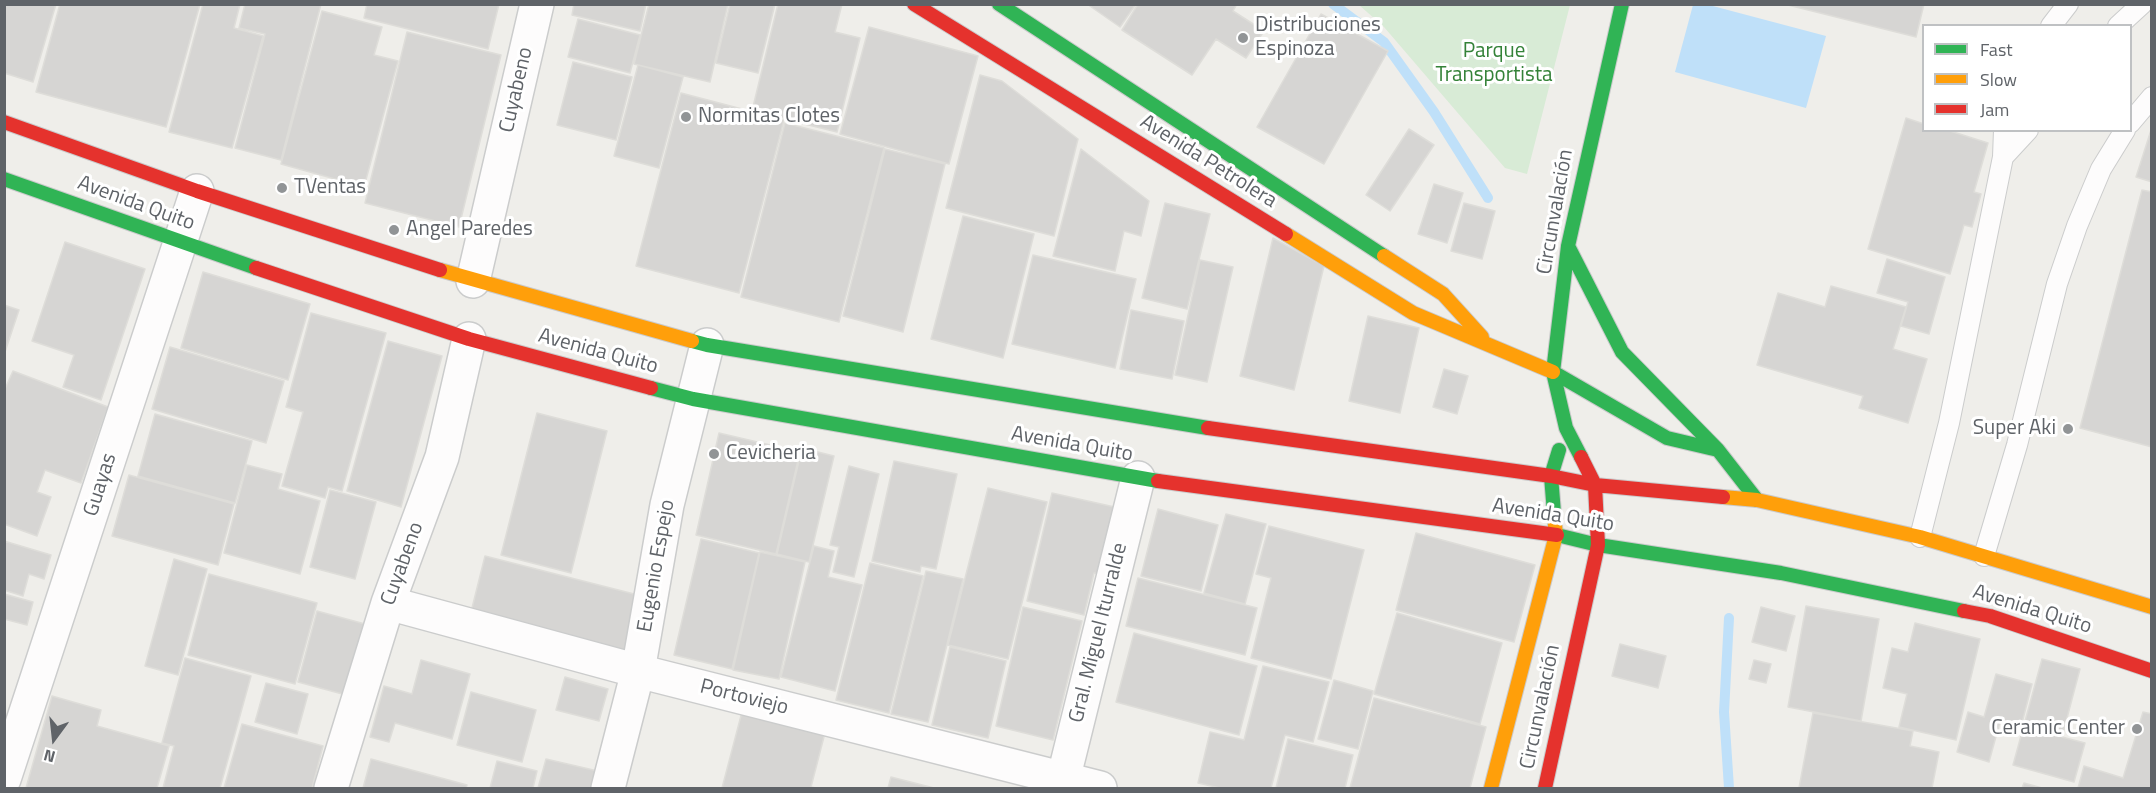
<!DOCTYPE html>
<meta charset="utf-8">
<style>
body{margin:0}
#map{position:relative;width:2156px;height:793px;overflow:hidden;background:#efeeea;font-family:"Titillium Web",sans-serif}
canvas{display:block}
.frame{position:absolute;inset:0;border:6px solid #5f6368;pointer-events:none}
.legend{position:absolute;left:1922px;top:24px;width:210px;height:108px;box-sizing:border-box;background:#fff;border:2px solid #bfc1c3;margin:0;padding:8px 10px;list-style:none;font-size:18px;color:#5f6368}
.legend li{display:flex;align-items:center;gap:12px;height:30px}
.legend b{width:30px;border:2px solid #bfc1c3}
.north{position:absolute;left:24px;top:709px;width:60px;height:60px;-webkit-text-stroke:4px #fff;paint-order:stroke;rotate:195deg;font-size:16px;font-weight:700;line-height:24px;text-align:center;color:#5f6368}
.north::after{content:'';display:block;margin:auto;width:21px;height:27px;background:#5f6368;clip-path:polygon(50% 0,100% 100%,50% 72%,0 100%)}
</style>
<div id="map">
<canvas width="2156" height="793"></canvas>
<div class="frame"></div>
<ul class="legend">
<li><b style="height:8px;background:#30b455"></b>Fast</li>
<li><b style="height:8px;background:#ff9f0a"></b>Slow</li>
<li><b style="height:8px;background:#e5322d"></b>Jam</li>
</ul>
<div class="north">N</div>
</div>
<script>
const c = document.querySelector('canvas').getContext('2d');
c.lineJoin = 'round';
function fill(path, color) { c.fillStyle = color; c.fill(path, 'evenodd'); }
const shape = rows => new Path2D(rows.map(r => 'M' + r).join(''));
function strokePath(path, color, width, dash) { c.strokeStyle = color; c.lineWidth = width; c.lineCap = dash ? 'butt' : 'round'; c.setLineDash(dash || []); c.stroke(path); }
function drawText(font, color, halo, rows, align = 'center') {
  c.font = font + ' "Titillium Web",sans-serif'; c.lineWidth = 6; c.setLineDash([]); c.textBaseline = 'middle'; c.strokeStyle = halo; c.fillStyle = color; for (const [text, x, y, turn = 0] of rows) {
    c.save(); c.translate(x, y); c.rotate((+turn || 0) * Math.PI / 180); c.textAlign = isNaN(turn) ? turn : align; if (halo) c.strokeText(text, 0, 0); c.fillText(text, 0, 0); c.restore();
  }
}
const green = shape([
 [1359,5,1570,5,1527,174,1505,168,1384,27]
]);
const water = shape([
 [1693,5,1709,5,1826,36,1806,108,1675,72]
]);
const stream = shape([
 [1333,4,1384,42,1434,112,1488,198],
 [1729,788,1724,712,1729,618]
]);
const building = shape([
 [4,4,56,4,33,82,4,73,4,4],
 [60,4,200,4,166,127,36,92,60,4],
 [203,4,240,4,234,28,263,36,232,148,169,132,203,4],
 [245,4,321,4,281,160,235,148,265,34,239,28,245,4],
 [367,4,499,4,488,49,364,18,367,4],
 [574,4,646,4,640,31,572,15,574,4],
 [649,4,728,4,710,82,634,64,649,4],
 [730,4,775,4,758,73,716,63,730,4],
 [778,4,842,4,835,32,860,38,837,132,752,111,778,4],
 [1087,4,1136,4,1120,27,1087,4],
 [1138,4,1237,4,1233,11,1264,31,1246,58,1216,39,1192,75,1122,30,1138,4],
 [1784,4,1924,4,1916,37,1784,4],
 [322,11,382,27,374,55,398,61,364,187,281,164,322,11],
 [1321,14,1388,51,1324,164,1257,127,1321,14],
 [578,19,640,35,630,73,568,57,578,19],
 [869,27,978,56,949,164,840,134,869,27],
 [407,32,501,55,459,227,365,203,407,32],
 [573,62,632,77,616,140,557,125,573,62],
 [638,65,683,77,659,168,614,156,638,65],
 [980,75,1002,81,1078,139,1054,236,946,208,980,75],
 [681,93,784,120,739,293,636,266,681,93],
 [1906,118,1924,124,1924,130,1947,130,1988,143,1974,192,1981,194,1972,227,1964,225,1950,274,1868,249,1906,118],
 [785,123,884,148,839,322,741,297,785,123],
 [2152,127,2152,182,2136,177,2152,127],
 [1409,129,1434,145,1390,211,1366,195,1409,129],
 [885,149,945,164,903,332,843,316,885,149],
 [1081,149,1149,201,1141,236,1124,231,1115,271,1053,256,1081,149],
 [1434,184,1463,193,1447,243,1418,234,1434,184],
 [2142,190,2152,192,2152,447,2080,428,2142,190],
 [1165,203,1210,214,1187,309,1142,298,1165,203],
 [1464,203,1495,211,1482,259,1451,251,1464,203],
 [963,216,1034,234,1003,358,931,339,963,216],
 [1273,238,1324,266,1294,390,1240,376,1273,238],
 [65,242,145,269,101,400,63,387,74,355,32,341,65,242],
 [1033,255,1136,279,1115,368,1012,344,1033,255],
 [1887,259,1945,277,1929,334,1901,326,1908,302,1877,293,1887,259],
 [1200,260,1233,267,1207,382,1175,375,1200,260],
 [203,272,310,304,288,380,181,348,203,272],
 [1831,286,1906,307,1893,349,1927,359,1908,423,1859,408,1863,396,1757,365,1778,293,1825,307,1831,286],
 [4,305,19,310,4,355,4,305],
 [1131,310,1184,321,1172,379,1120,369,1131,310],
 [311,313,386,333,342,491,328,487,325,498,282,486,303,412,286,407,311,313],
 [1368,316,1419,328,1400,413,1349,401,1368,316],
 [388,341,442,356,401,507,347,491,388,341],
 [170,347,284,381,266,443,152,409,170,347],
 [1444,369,1468,376,1457,414,1433,407,1444,369],
 [13,371,108,407,81,483,45,470,37,492,51,497,37,536,4,524,4,391,13,371],
 [537,413,607,431,571,573,501,555,537,413],
 [155,414,252,441,235,503,138,476,155,414],
 [719,433,800,452,776,554,696,535,719,433],
 [802,448,834,456,809,562,777,554,802,448],
 [894,461,957,474,936,569,921,566,920,572,872,561,894,461],
 [247,465,282,474,278,489,320,501,300,574,224,553,247,465],
 [849,466,879,474,854,577,833,572,839,547,830,545,849,466],
 [129,475,234,504,218,565,112,536,129,475],
 [988,488,1047,502,1008,659,948,645,988,488],
 [330,490,376,502,355,579,310,567,330,490],
 [1052,493,1119,508,1104,575,1094,573,1084,615,1027,601,1052,493],
 [1158,509,1218,525,1201,591,1141,576,1158,509],
 [1226,514,1266,524,1245,604,1204,593,1226,514],
 [1269,526,1364,550,1331,679,1251,658,1271,578,1256,574,1269,526],
 [1416,533,1535,565,1514,642,1396,610,1416,533],
 [701,539,759,553,732,669,674,655,701,539],
 [4,541,51,555,44,579,29,574,23,596,4,590,4,541],
 [814,546,834,551,828,577,862,585,835,691,781,677,814,546],
 [760,552,805,562,779,679,733,670,760,552],
 [485,556,638,595,624,652,471,612,485,556],
 [174,559,207,569,178,675,145,666,174,559],
 [870,563,923,576,889,713,836,700,870,563],
 [926,571,963,579,928,722,891,714,926,571],
 [209,574,317,603,295,684,188,655,209,574],
 [1138,578,1257,608,1245,655,1126,626,1138,578],
 [4,594,33,602,27,625,4,619,4,594],
 [1806,606,1879,619,1861,721,1788,707,1806,606],
 [1023,607,1082,621,1053,740,996,726,1023,607],
 [1761,607,1795,616,1786,651,1752,642,1761,607],
 [317,611,365,624,346,695,298,682,317,611],
 [1397,613,1502,643,1480,724,1374,694,1397,613],
 [1915,623,1980,639,1956,740,1899,727,1907,694,1883,688,1892,648,1908,652,1915,623],
 [1134,633,1257,666,1239,735,1116,702,1134,633],
 [1620,644,1666,656,1658,688,1612,676,1620,644],
 [950,647,1006,661,988,738,932,725,950,647],
 [185,658,251,676,220,788,163,788,174,746,162,743,185,658],
 [2042,659,2080,669,2062,737,2085,743,2074,782,2013,765,2042,659],
 [421,660,470,674,452,739,395,723,389,742,370,737,384,686,412,694,421,660],
 [1754,660,1771,664,1766,683,1749,679,1754,660],
 [1263,666,1329,682,1313,742,1285,735,1271,788,1220,788,1198,783,1210,732,1244,740,1263,666],
 [1996,674,2032,684,2021,727,2000,722,1989,762,1957,752,1968,712,1984,717,1996,674],
 [565,677,608,689,599,721,556,710,565,677],
 [1334,680,1373,691,1358,749,1318,739,1334,680],
 [266,683,308,694,297,734,255,722,266,683],
 [471,692,536,710,522,762,457,745,471,692],
 [52,696,101,710,97,726,169,746,157,788,26,788,52,696],
 [1374,698,1486,727,1470,788,1350,788,1374,698],
 [743,708,826,729,811,787,816,788,722,788,743,708],
 [2143,712,2152,714,2152,788,2078,788,2084,766,2123,778,2143,712],
 [1813,713,1913,731,1910,746,1939,752,1932,788,1799,788,1813,713],
 [242,724,323,746,312,788,224,788,242,724],
 [1288,739,1353,755,1345,788,1276,788,1288,739],
 [371,759,467,785,466,788,363,788,371,759],
 [546,759,602,772,598,788,538,788,546,759],
 [497,761,537,771,533,788,490,788,497,761],
 [891,777,934,788,888,788,891,777],
 [2024,783,2042,788,2022,788,2024,783]
]);
const lane = shape([
 [2051,26,2068,4],
 [2118,26,2142,4],
 [2130,123,2152,97],
 [2003,157,2028,130],
 [1920,537,1949,423,2003,157,2004,130],
 [1984,556,2017,445,2057,284,2077,226,2101,169,2125,130]
]);
const street = shape([
 [473,281,537,4],
 [388,603,638,671,1100,788],
 [4,779,197,191],
 [331,788,388,603,442,457,469,339],
 [608,788,638,671,667,505,707,345],
 [1061,788,1138,478]
]);
const fast = shape([
 [999,4,1384,256],
 [4,179,256,268],
 [1568,246,1622,352,1718,450],
 [692,341,707,345,1208,428],
 [1553,372,1667,438,1718,450,1757,500],
 [651,388,693,399,1158,481],
 [1581,457,1566,428,1553,372,1568,246,1622,4],
 [1555,525,1551,476,1559,450],
 [1557,535,1598,545,1781,573,1964,611]
]);
const slow = shape([
 [1286,234,1413,313,1553,372],
 [1384,256,1443,294,1482,337],
 [440,270,692,341],
 [1723,497,1757,500,1920,537,2152,607],
 [1491,788,1556,535,1555,525]
]);
const jam = shape([
 [914,4,1286,234],
 [4,122,197,191,440,270],
 [256,268,469,339,651,388],
 [1208,428,1551,476,1595,485,1723,497],
 [1158,481,1557,535],
 [1964,611,1990,616,2152,671],
 [1545,788,1598,545,1595,485,1581,457]
]);
const markers = [
 [1243,38,6,"#919496"],
 [686,117,6,"#919496"],
 [282,188,6,"#919496"],
 [394,230,6,"#919496"],
 [2068,429,6,"#919496"],
 [714,454,6,"#919496"],
 [2137,729,6,"#919496"]
];
const poiNames = [
 ["Distribuciones",1255,26],
 ["Espinoza",1255,50],
 ["Normitas Clotes",698,117],
 ["TVentas",294,188],
 ["Angel Paredes",406,230],
 ["Super Aki",2056,429,"right"],
 ["Cevicheria",726,454],
 ["Ceramic Center",2125,729,"right"]
];
const parkNames = [
 ["Parque",1494,52],
 ["Transportista",1494,76]
];
const streetNames = [
 ["Cuyabeno",517,90,-77],
 ["Avenida Petrolera",1208,162,32],
 ["Avenida Quito",136,204,20],
 ["Circunvalación",1556,212,-80],
 ["Avenida Quito",598,352,15],
 ["Avenida Quito",1072,445,10],
 ["Guayas",101,485,-72],
 ["Avenida Quito",1553,516,9],
 ["Cuyabeno",403,564,-70],
 ["Eugenio Espejo",657,566,-80],
 ["Avenida Quito",2032,610,17],
 ["Gral. Miguel Iturralde",1099,633,-76],
 ["Portoviejo",744,698,14],
 ["Circunvalación",1541,707,-78]
];
fill(green, '#d8ebd6');
fill(water, '#bfe0f9');
strokePath(stream, '#bfe0f9', 10);
fill(building, '#d6d5d3');
strokePath(building, '#deddd9', 1.5);
strokePath(lane, '#cbcccc', 22);
strokePath(street, '#cbcccc', 36);
strokePath(fast, '#cacacb', 16);
strokePath(slow, '#cacacb', 16);
strokePath(jam, '#cacacb', 16);
strokePath(lane, '#fdfcfc', 20);
strokePath(street, '#fdfcfc', 33);
strokePath(fast, '#30b455', 14);
strokePath(slow, '#ff9f0a', 14);
strokePath(jam, '#e5322d', 14);
for (const [x, y, r, color] of markers) { const dot = new Path2D(); dot.arc(x, y, r, 0, 2 * Math.PI); c.fillStyle = color; c.fill(dot); strokePath(dot, '#fff', 2); }
drawText('21px', '#5f6368', '#fff', poiNames, 'left');
drawText('21px', '#348238', '#fff', parkNames);
drawText('21px', '#5f6368', '#fff', streetNames);
</script>
